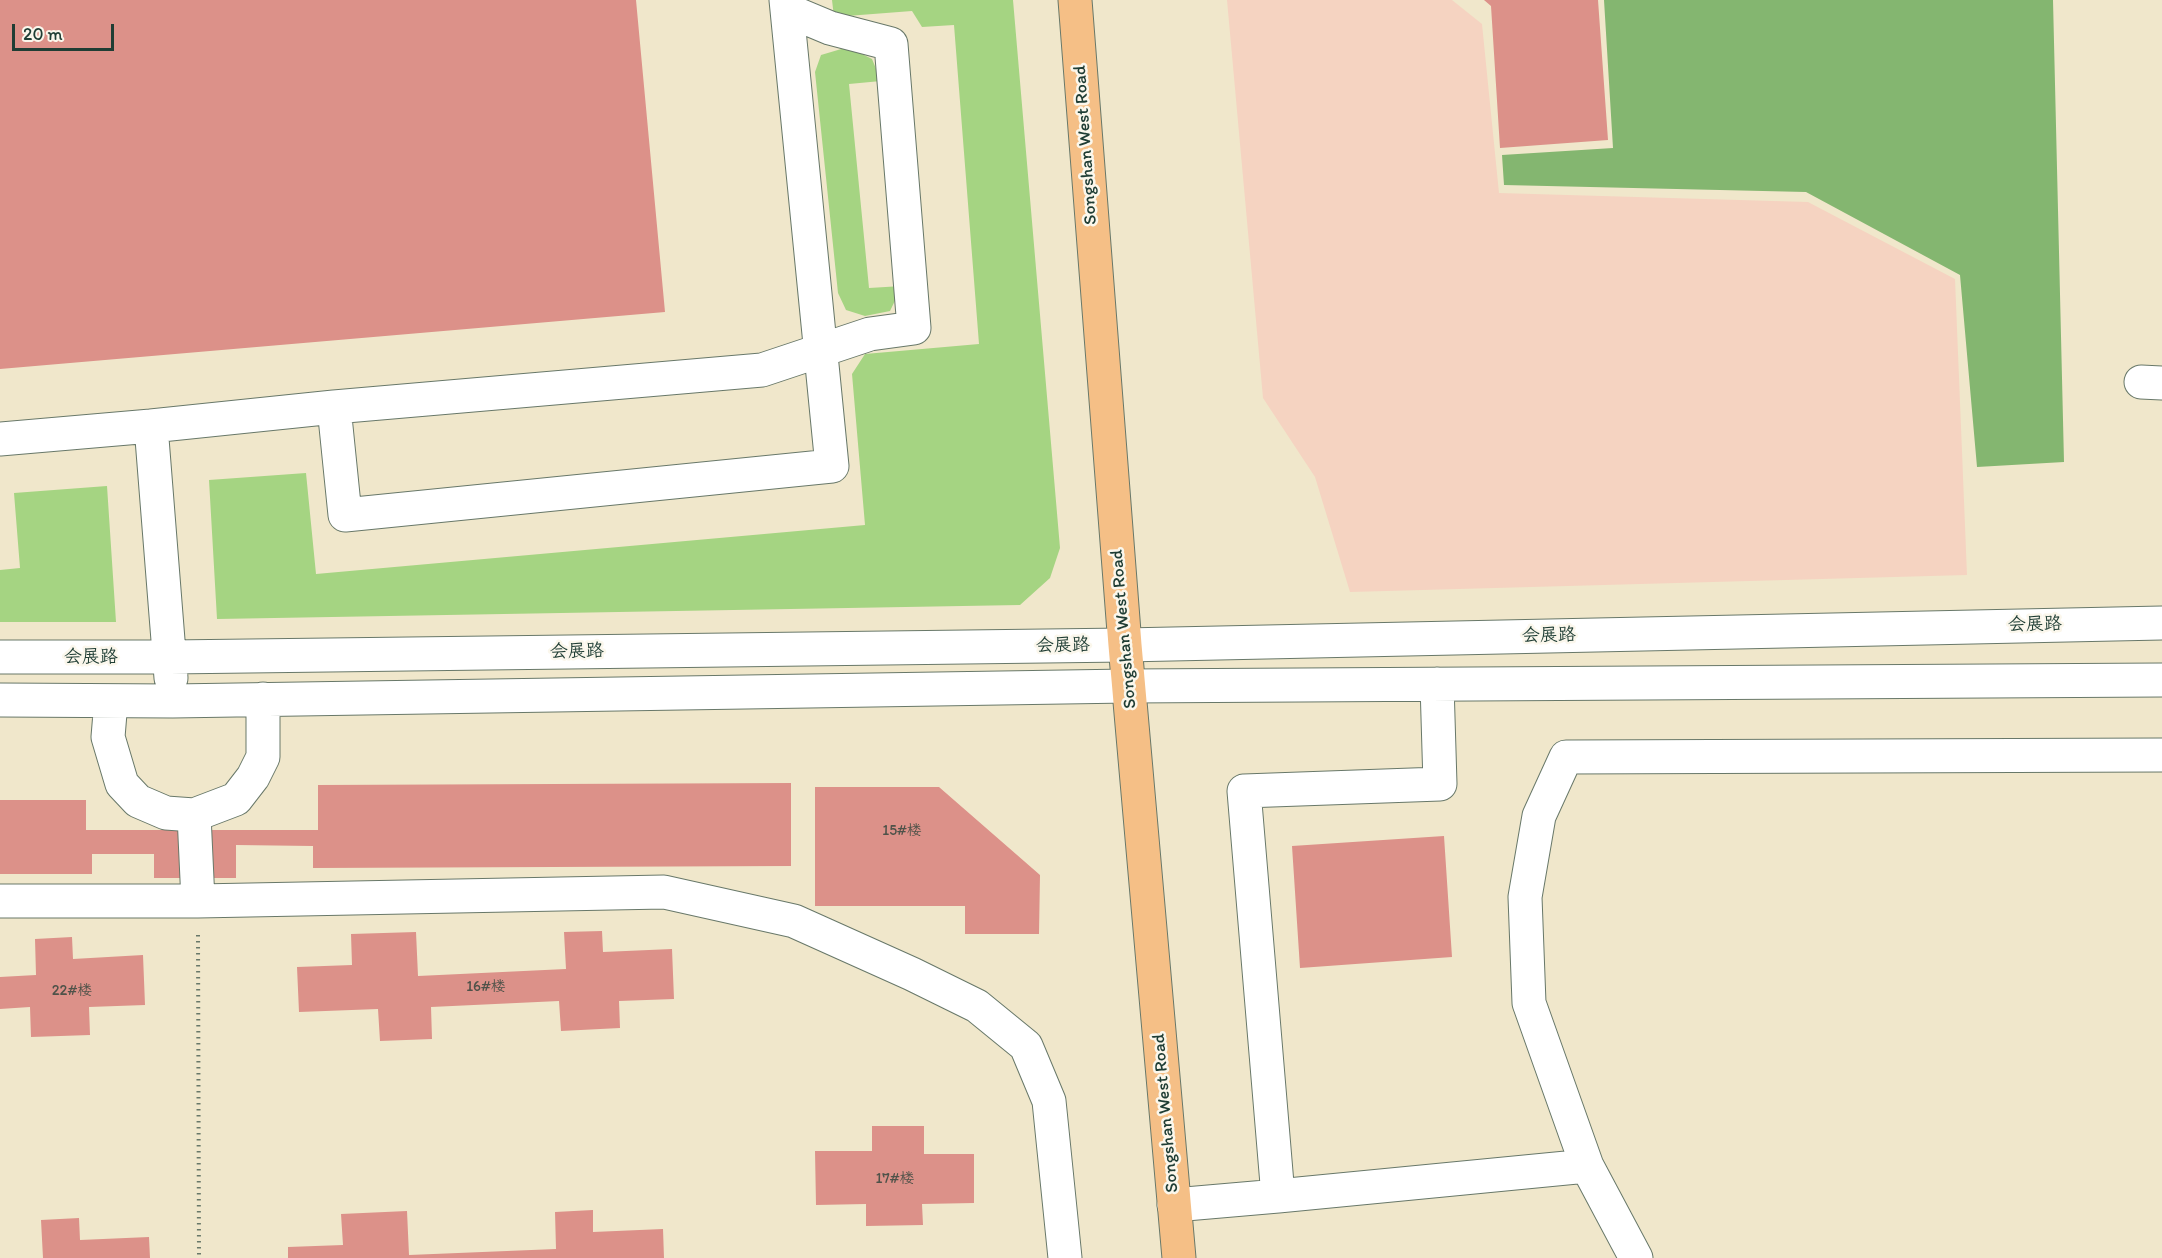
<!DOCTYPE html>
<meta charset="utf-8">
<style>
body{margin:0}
#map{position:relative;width:2162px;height:1258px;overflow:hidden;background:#f0e7cb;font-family:Itim,sans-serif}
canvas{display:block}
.scale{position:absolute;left:12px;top:24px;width:102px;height:27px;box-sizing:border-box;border:3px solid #1f3d34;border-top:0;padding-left:8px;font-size:18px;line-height:21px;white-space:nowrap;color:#1f3d34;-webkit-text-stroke:4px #fbf7ec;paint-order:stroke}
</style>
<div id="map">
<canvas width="2162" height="1258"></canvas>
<div class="scale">20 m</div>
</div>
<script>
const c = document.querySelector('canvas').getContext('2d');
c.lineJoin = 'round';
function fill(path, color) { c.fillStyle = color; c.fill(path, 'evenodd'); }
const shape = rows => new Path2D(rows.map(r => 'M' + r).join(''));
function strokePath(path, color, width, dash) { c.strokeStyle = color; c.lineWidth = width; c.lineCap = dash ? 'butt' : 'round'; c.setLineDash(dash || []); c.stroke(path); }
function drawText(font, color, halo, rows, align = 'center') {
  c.font = font + ' Itim,"LXGW WenKai TC",sans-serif'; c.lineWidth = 5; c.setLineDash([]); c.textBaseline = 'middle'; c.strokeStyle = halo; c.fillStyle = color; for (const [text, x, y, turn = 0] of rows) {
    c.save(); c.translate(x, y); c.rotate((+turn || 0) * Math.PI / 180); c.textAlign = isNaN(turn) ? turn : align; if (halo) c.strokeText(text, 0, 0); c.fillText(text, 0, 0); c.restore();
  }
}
const built = shape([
 [1227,0,1452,0,1482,24,1499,193,1808,202,1955,279,1967,575,1350,592,1315,477,1263,398]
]);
const green = shape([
 [832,0,1013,0,1060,548,1050,578,1020,605,217,619,209,480,306,473,316,574,865,525,852,374,865,354,979,344,954,25,922,27,912,11,834,17],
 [848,47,872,59,881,81,849,84,869,288,902,286,890,311,865,316,846,310,838,293,815,72,821,55],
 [107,486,116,622,0,622,0,570,20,568,14,493]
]);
const forest = shape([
 [1604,0,2053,0,2064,462,1977,467,1960,275,1806,192,1504,185,1502,155,1613,148]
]);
const building = shape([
 [0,0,636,0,665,312,0,369],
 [1484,0,1598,0,1608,140,1500,148,1491,6],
 [791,783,791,866,313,868,313,846,236,845,236,878,154,878,154,854,92,854,92,874,0,874,0,800,86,800,86,830,318,830,318,785],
 [815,787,939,787,1040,875,1039,934,965,934,965,906,815,906],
 [1444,836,1452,957,1300,968,1292,846],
 [602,931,603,952,672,949,674,999,619,1001,620,1028,561,1031,559,1001,431,1007,432,1039,380,1041,378,1009,299,1012,297,967,352,965,351,934,416,932,418,976,566,969,564,932],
 [72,937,73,959,143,955,145,1005,89,1007,90,1035,31,1037,30,1007,0,1009,0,977,36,975,35,939],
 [872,1126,924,1126,924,1154,974,1154,974,1203,922,1204,923,1225,866,1226,866,1204,816,1205,815,1151,872,1151],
 [593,1210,593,1232,663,1229,664,1258,288,1258,288,1247,343,1245,341,1214,407,1211,409,1255,556,1249,555,1212],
 [79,1218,80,1240,149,1237,150,1258,43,1258,41,1220]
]);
const path = shape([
 [198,935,199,1258]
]);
const minor = shape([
 [2141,382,2162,383],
 [334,407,762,370,870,334,914,328,891,44,830,28,787,10],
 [0,439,151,426],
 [0,657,170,657,1125,645,2162,623],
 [171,678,151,426,334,407,345,515,832,466,786,0],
 [0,700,173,701,1128,686,2162,680],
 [111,701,108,737,122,784,138,801,166,813,194,815,236,799,253,777,263,757,263,699],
 [194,815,198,901],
 [0,901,198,901,664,892,794,921,912,974,977,1006,1026,1046,1049,1101,1065,1258],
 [1587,1166,1529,1003,1525,897,1539,816,1566,757,2162,755],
 [1278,1196,1587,1166,1636,1258],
 [1174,1205,1278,1196,1244,791,1440,784,1437,684]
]);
const major = shape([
 [1075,0,1125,645,1179,1258]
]);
const numberNames = [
 ["15#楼",902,831],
 ["16#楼",486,987],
 ["22#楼",72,991],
 ["17#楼",895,1179]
];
const streetNames = [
 ["Songshan West Road",1086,145,-94],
 ["会展路",2035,625,-1],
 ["Songshan West Road",1124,629,-95],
 ["会展路",1549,636,-1],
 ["会展路",1063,646,-1],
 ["会展路",577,652,-1],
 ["会展路",91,657],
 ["Songshan West Road",1166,1113,-95]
];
fill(built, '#f5d3c1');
fill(green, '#a5d482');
fill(forest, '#84b670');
fill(building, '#dc9189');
strokePath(minor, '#687869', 35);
strokePath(major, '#687869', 35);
strokePath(path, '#687869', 4, [1.5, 4.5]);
strokePath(minor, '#fff', 33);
strokePath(major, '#f5bf86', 33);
drawText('15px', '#4e5249', null, numberNames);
drawText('18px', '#1f3d34', '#fbf7ec', streetNames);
</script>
